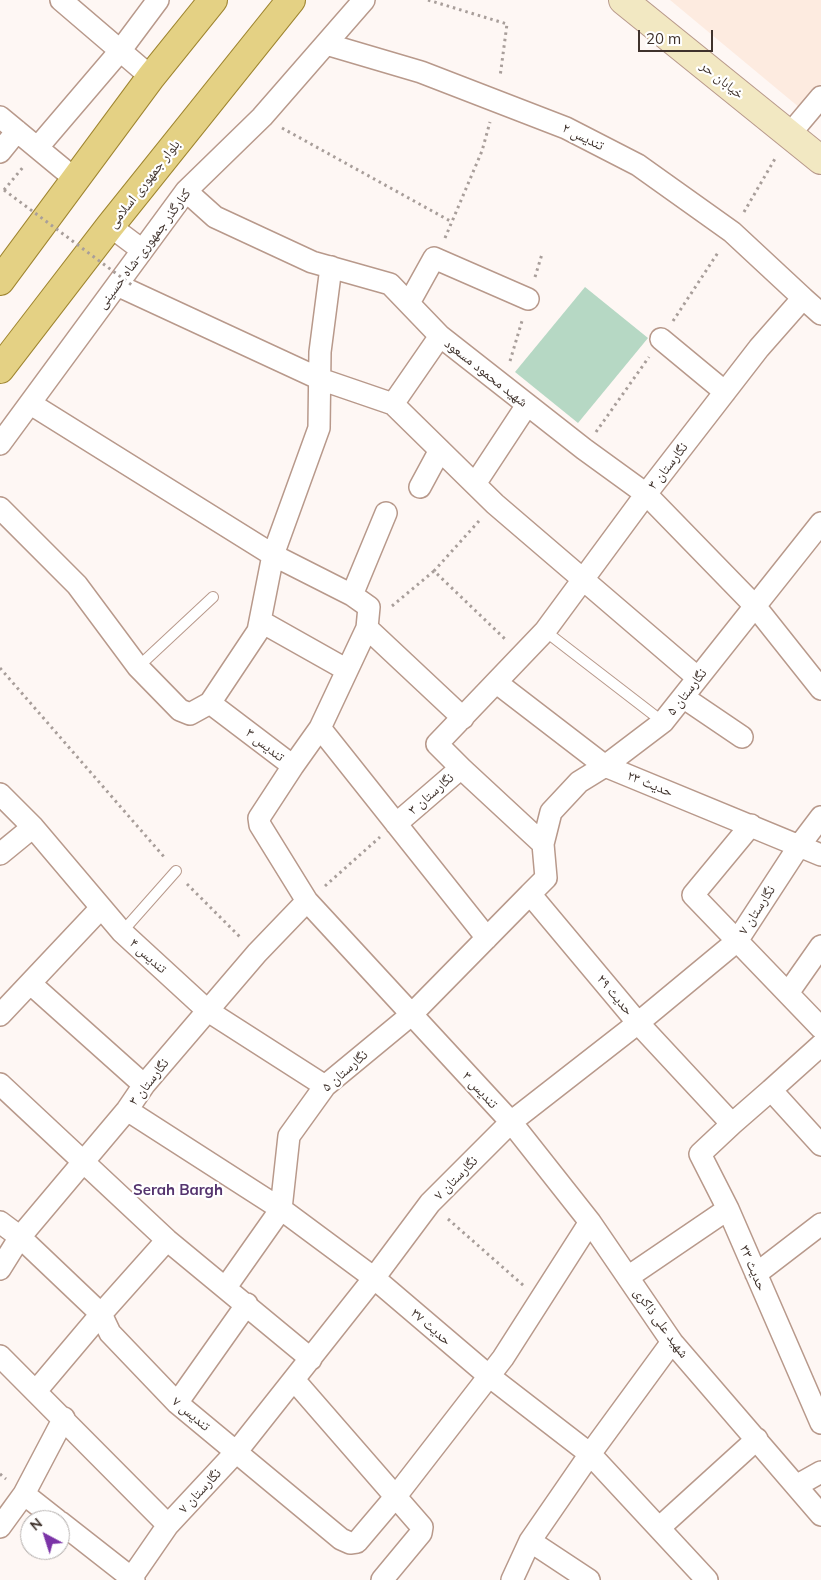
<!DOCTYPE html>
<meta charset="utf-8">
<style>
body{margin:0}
#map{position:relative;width:821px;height:1580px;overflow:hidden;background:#fef7f4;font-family:Mulish,sans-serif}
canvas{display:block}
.north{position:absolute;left:20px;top:1510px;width:50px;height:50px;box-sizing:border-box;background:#fff;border:1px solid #b2adab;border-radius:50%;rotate:320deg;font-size:14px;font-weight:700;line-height:20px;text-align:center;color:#3f322c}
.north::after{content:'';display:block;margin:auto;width:18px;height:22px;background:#7b34a7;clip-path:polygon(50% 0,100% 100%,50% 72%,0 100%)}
.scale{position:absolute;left:638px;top:30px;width:75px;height:22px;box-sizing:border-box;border:2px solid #3f322c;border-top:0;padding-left:6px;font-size:15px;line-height:18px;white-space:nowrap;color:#3f322c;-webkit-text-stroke:4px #fff;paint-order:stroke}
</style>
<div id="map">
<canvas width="821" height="1580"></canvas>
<div class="north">N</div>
<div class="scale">20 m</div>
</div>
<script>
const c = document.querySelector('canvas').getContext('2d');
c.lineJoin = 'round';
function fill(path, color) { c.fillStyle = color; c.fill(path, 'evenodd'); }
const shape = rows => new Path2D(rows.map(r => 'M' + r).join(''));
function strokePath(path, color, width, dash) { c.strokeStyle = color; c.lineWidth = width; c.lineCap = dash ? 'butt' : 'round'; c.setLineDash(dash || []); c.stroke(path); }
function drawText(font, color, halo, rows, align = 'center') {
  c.font = font + ' Mulish,"Noto Naskh Arabic",sans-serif'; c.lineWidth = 4.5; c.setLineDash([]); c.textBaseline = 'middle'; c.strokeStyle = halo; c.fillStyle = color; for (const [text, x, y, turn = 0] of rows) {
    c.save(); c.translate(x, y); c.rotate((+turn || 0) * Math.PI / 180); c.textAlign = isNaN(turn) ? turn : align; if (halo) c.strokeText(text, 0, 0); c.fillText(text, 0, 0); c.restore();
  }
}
const education = shape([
 [670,0,821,0,821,84,800,108]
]);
const green = shape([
 [585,287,648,338,578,423,515,372]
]);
const path = shape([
 [428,0,507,24,500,77],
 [282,128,452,222],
 [4,190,24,166],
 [744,212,776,157],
 [445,238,482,151,490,122],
 [535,277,542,254],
 [673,321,719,251],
 [510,361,522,321],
 [596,432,649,357],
 [479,521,434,571,505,639],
 [392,606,434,571],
 [0,668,165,858],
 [187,884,241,938],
 [325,886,380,837],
 [448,1219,524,1286],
 [0,1474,6,1479]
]);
const service = shape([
 [545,631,663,722],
 [138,667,213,597],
 [122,932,176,871]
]);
const minor = shape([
 [61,0,151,77],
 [326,44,421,72,566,128,638,165,732,232,803,298],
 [0,117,75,179],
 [789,135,821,97],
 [38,147,120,51,158,0],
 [0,152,17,131],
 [186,191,215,217,312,262,390,284,440,336,584,449,646,494,755,606,821,689],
 [110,226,142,250],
 [117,285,320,379,393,404,495,504,698,678],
 [409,303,434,258,528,299],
 [661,339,725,392],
 [31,404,273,555,352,595,369,607,367,628,463,718],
 [393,404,440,336],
 [0,444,186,191,262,117,364,0],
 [475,484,527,405],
 [420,487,440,450],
 [0,508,77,585,138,667,180,710,190,714,210,703,293,766,259,818,260,825,307,901,511,1122,590,1222,672,1342,821,1515],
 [352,595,386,513],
 [260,621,347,670],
 [497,683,605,766,821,855],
 [683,697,742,737],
 [210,703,258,631,273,555,319,428,320,352,331,267],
 [320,728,487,938],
 [293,766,320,728,367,628],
 [461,768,543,844,546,878,530,894,638,1023,732,1124,771,1090,821,1145],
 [0,794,33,827,122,932,208,1011,325,1086],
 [396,824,461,768,437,744,545,631,646,494,759,348,803,298,821,314],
 [751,825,693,895,821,1028],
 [543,844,551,812,579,782,605,766,663,722,821,523],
 [0,854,33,827],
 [31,984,144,1085],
 [788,993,821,946],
 [0,1015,100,909],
 [0,1084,167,1240,311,1359],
 [771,1090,821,1045],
 [127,1110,281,1209,374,1278,489,1376,590,1454,707,1580],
 [732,1124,700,1154,728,1209,821,1423],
 [0,1222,20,1237,101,1314,110,1333,177,1403,341,1539,350,1543,357,1542,396,1496,503,1358,590,1222],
 [0,1269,20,1237,127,1110,144,1085,257,953,307,901],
 [756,1274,821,1224],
 [628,1277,728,1209],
 [226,1287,281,1209,289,1136,325,1086,411,1015,530,894],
 [0,1356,168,1525],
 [294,1380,422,1527,421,1533,382,1580],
 [36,1391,101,1314,167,1240],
 [177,1403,247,1304],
 [796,1486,821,1472],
 [24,1494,57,1520],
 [60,1522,134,1580],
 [0,1527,24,1494,64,1418],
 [659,1528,757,1439],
 [530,1541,589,1580],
 [130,1580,168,1525,237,1451,374,1278,430,1203,511,1122,638,1023,737,941,799,846,821,817],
 [512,1580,530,1541,590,1454,672,1342]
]);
const secondary = shape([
 [623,0,821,160]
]);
const primary = shape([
 [0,281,151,77,213,0],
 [0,369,110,226,291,0]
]);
const pathBridge = shape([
 [4,190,133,286]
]);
const streetNames = [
 ["خیابان حر",722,80,39],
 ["تندیس ۲",583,137,26],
 ["بلوار جمهوری اسلامی",144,184,-52],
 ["کنارگذر جمهوری-شاه حسینی",144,249,-53],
 ["شهید محمود مسعود",486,373,38],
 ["نگارستان ۳",668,466,-52],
 ["نگارستان ۵",687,692,-52],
 ["تندیس ۳",265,745,38],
 ["حدیث ۲۳",650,784,22],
 ["نگارستان ۳",431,794,-41],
 ["نگارستان ۷",757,910,-57],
 ["تندیس ۴",148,956,42],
 ["حدیث ۲۹",615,995,50],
 ["نگارستان ۵",345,1071,-41],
 ["نگارستان ۳",149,1082,-52],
 ["تندیس ۳",480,1090,47],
 ["نگارستان ۷",456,1178,-45],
 ["حدیث ۳۳",753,1268,67],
 ["شهید علی ذاکری",661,1323,54],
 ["حدیث ۳۷",431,1327,41],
 ["تندیس ۷",191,1414,40],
 ["نگارستان ۷",200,1491,-47]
];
const neighbourhoodNames = [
 ["Serah Bargh",178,1190]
];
fill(education, '#fdebe0');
fill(green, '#b6d8c4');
strokePath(service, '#b8998b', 12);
strokePath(minor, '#b8998b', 24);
strokePath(secondary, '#b8998b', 30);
strokePath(primary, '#9f8530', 30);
strokePath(path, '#a89e9a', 3, [2.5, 4]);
strokePath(service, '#fff', 10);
strokePath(minor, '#fff', 21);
strokePath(secondary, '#f2e8c2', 28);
strokePath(primary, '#e4d184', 28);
strokePath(pathBridge, '#a89e9a', 3, [2.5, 4]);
drawText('14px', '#3f322c', '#fff', streetNames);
drawText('bold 15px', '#55346e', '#fff', neighbourhoodNames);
</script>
